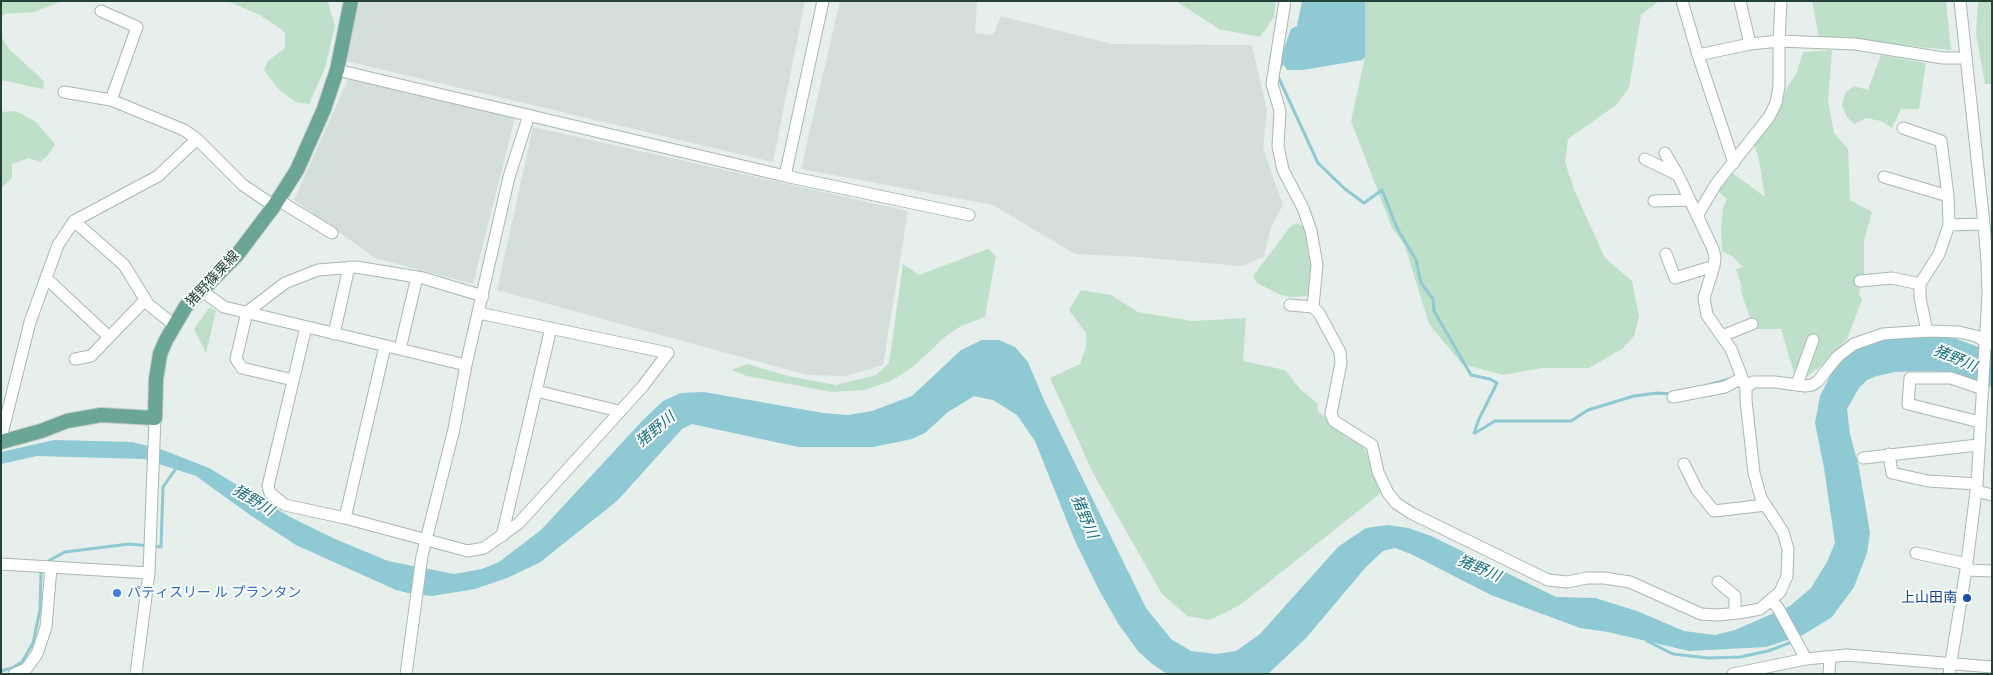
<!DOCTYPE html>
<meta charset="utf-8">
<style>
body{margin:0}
#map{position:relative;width:1993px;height:675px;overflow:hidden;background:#e6efeb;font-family:"Archivo Narrow",sans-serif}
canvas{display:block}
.frame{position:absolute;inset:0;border:2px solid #24423a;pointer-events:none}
</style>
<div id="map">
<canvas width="1993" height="675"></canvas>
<div class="frame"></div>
</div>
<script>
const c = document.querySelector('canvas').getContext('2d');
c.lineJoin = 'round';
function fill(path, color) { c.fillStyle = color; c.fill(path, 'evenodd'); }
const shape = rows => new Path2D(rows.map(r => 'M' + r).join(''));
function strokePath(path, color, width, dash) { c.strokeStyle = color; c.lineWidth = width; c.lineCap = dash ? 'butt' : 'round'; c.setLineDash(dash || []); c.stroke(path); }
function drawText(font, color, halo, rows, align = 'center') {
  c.font = font + ' "Archivo Narrow","Noto Sans JP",sans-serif'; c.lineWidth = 4; c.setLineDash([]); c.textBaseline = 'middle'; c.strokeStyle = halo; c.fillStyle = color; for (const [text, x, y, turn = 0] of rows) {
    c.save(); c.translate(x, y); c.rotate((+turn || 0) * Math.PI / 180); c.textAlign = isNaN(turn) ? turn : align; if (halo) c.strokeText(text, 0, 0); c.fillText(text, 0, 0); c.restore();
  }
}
const built = shape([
 [357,1,805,1,773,162,346,61],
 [840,1,977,1,975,33,993,35,1001,16,1112,44,1252,45,1267,110,1263,149,1283,205,1271,227,1264,257,1241,266,1137,257,1075,254,993,205,801,169],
 [348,79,515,118,473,284,375,258,294,200],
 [533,127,908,211,883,365,846,376,807,375,497,290]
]);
const green = shape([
 [1,1,62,1,34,12,4,14,1,18],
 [227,1,328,2,335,26,325,68,309,104,296,102,279,90,264,70,268,61,285,48,285,32,260,15],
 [1176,1,1276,1,1274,17,1260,37,1219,29],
 [1365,1,1659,1,1641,15,1629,88,1616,105,1568,139,1565,162,1575,192,1605,258,1632,281,1639,316,1634,336,1622,349,1589,368,1542,368,1503,375,1462,364,1429,324,1405,246,1392,228,1351,121,1365,57],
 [1812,1,1946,1,1951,50,1819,37],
 [1978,1,1992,1,1992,84,1985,84,1976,34],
 [1,36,9,49,44,81,43,89,1,80],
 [1832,50,1828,100,1834,133,1848,149,1850,200,1872,212,1864,240,1864,274,1857,280,1861,284,1859,294,1862,300,1847,339,1821,366,1806,377,1795,377,1781,329,1754,329,1740,289,1742,287,1736,269,1743,267,1732,256,1722,251,1721,230,1723,208,1727,199,1714,188,1731,172,1765,197,1759,160,1753,141,1774,99,1784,93,1797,72,1803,52],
 [1881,55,1926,63,1919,109,1901,109,1892,128,1881,121,1866,118,1854,124,1847,117,1842,106,1845,93,1854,86,1868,90],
 [16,111,36,122,55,144,49,154,40,162,29,158,12,164,12,178,1,188,1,112],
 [1297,223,1304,227,1312,266,1308,296,1291,297,1281,295,1257,283,1253,276,1290,227],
 [988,249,996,256,985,317,961,326,946,336,913,367,891,381,864,390,831,392,747,376,731,370,747,364,788,376,836,385,876,375,889,363,903,264,919,275],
 [1081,290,1111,295,1138,312,1192,321,1246,318,1243,361,1285,370,1300,389,1317,403,1318,412,1363,445,1382,492,1240,605,1210,620,1187,616,1162,594,1093,473,1050,378,1080,364,1086,347,1086,333,1069,310],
 [210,307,216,311,206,353,194,329]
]);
const water = shape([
 [1302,1,1365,1,1365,57,1362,60,1303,70,1287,70,1280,59,1291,29,1297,26],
 [1946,335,1992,352,1992,387,1950,372,1927,371,1895,372,1877,376,1867,380,1859,388,1847,409,1850,434,1859,468,1870,533,1867,553,1854,587,1832,617,1803,635,1766,647,1689,651,1608,632,1580,628,1491,595,1411,554,1395,548,1383,551,1366,567,1306,638,1268,674,1167,674,1151,663,1138,651,1119,625,1098,588,1075,541,1035,441,1017,415,993,400,974,396,948,412,925,433,912,439,873,447,798,447,692,424,682,429,617,501,539,563,507,578,475,589,432,596,408,593,396,590,296,545,250,515,196,476,144,459,37,456,1,464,1,452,54,440,132,442,163,450,209,468,290,517,335,539,388,561,454,574,482,569,499,562,541,530,643,420,663,401,681,393,704,392,823,413,848,415,872,411,912,396,961,350,982,340,999,340,1015,347,1028,362,1043,398,1146,608,1171,639,1191,651,1216,654,1236,651,1260,634,1338,547,1366,528,1388,525,1408,528,1431,536,1556,597,1595,598,1637,611,1684,631,1715,635,1735,630,1790,606,1811,588,1827,562,1835,543,1824,468,1815,423,1820,396,1833,370,1859,345,1888,338]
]);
const stream = shape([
 [1284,59,1277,74,1318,163,1345,189,1364,203,1382,190,1397,228,1416,260,1421,283,1433,299,1434,311,1471,375,1490,379,1497,383,1479,419,1474,433],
 [1704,386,1730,379],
 [1475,433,1495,421,1571,421,1588,410,1634,396,1657,393,1672,394],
 [46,565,50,560,65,552,129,544,161,547,163,487,177,467],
 [1647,641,1673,654,1708,658,1740,657,1768,651,1792,642],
 [1,671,12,668,22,662,33,643,40,610,41,572,42,570]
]);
const minor = shape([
 [1285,1,1272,84,1280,111,1278,146,1283,170,1303,208,1311,231,1317,265,1313,307],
 [1682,1,1698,55],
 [1740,1,1750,44],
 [101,11,137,27,111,100],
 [337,70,785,176,969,215],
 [64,92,111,100,184,130,197,139],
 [1903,128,1941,141,1948,196,1949,225,1939,254,1920,284,1920,298,1927,331],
 [1645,159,1678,175],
 [1734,163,1698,55,1750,44,1779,41,1855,44,1943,58,1966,58],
 [785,176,823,1],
 [1884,177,1948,196],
 [278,200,332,233],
 [1654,201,1689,200],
 [1697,216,1716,184,1769,117,1776,103,1779,86,1779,41,1781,1],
 [74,221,124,265,148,304,174,325],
 [1949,225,1984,224],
 [1666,254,1675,278,1714,266],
 [46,278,109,337],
 [1860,281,1892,278,1920,284],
 [202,291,224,307,466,365],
 [1290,305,1313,307,1319,313,1340,352,1341,363,1331,414,1334,421,1372,445,1378,472,1388,493,1396,503,1411,513,1548,580,1567,582,1587,578,1604,578,1630,582,1701,614,1717,615,1739,613,1760,609,1780,592,1787,576,1788,549,1783,532,1761,498,1754,473,1746,400,1746,388,1731,349,1707,315,1704,298,1714,266,1715,257,1713,249,1678,175,1665,153],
 [306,327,268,486,270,493,285,505,345,518,468,551,484,548,519,523,643,386,668,353,479,313],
 [334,334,349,267],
 [1722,336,1752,324],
 [400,349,417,277],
 [75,359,91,356,145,300],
 [293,380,242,368,236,359,247,312,285,283,318,270,356,267,423,278,483,296],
 [1797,384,1813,340],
 [1746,388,1753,382,1775,382,1805,386,1812,385,1818,381,1837,357,1854,344,1883,334,1927,331,1959,332,1976,336,1990,344],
 [536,391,619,411],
 [1673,397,1725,387,1742,378],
 [1980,422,1908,404,1910,378,1951,378,1983,389],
 [1,438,30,322,58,245,74,221,158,176,197,139,243,185,274,206],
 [1889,454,1892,473,1928,481,1977,484],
 [1863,458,1978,445],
 [1684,464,1697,490,1714,511,1766,505],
 [1976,491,1992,495],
 [345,518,385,346],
 [502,536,551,328],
 [1916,553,1967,564],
 [1,564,149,573],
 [1966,570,1992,571],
 [1718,582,1735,596,1735,613],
 [1772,601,1778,608,1806,659],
 [14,674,26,669,37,654,46,627,51,567],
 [136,674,149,573,155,418],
 [406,674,422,556,454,429,466,365,509,177,529,115],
 [1733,674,1806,659,1847,655,1992,667],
 [1829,674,1830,658],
 [1949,674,1966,570,1977,484,1988,294,1987,262,1984,224,1960,1]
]);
const major = shape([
 [1,442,41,431,67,421,101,415,155,418,156,379,160,354,166,340,186,306,237,255,274,206,297,170,324,109,337,70,351,1]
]);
const markers = [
 [117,593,5,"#3f7fe0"],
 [1967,598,5,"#1a4fb4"]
];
const streetNames = [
 ["猪野篠栗線",213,279,-47]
];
const shopNames = [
 ["パティスリー ル プランタン",127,593]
];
const transitNames = [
 ["上山田南",1957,598]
];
const waterNames = [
 ["猪野川",1955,359,23],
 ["猪野川",656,430,-40],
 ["猪野川",253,501,31],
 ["猪野川",1084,517,67],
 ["猪野川",1479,569,23]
];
fill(built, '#d4dfda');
fill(green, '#bfe0c8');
fill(water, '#8ec9d4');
strokePath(stream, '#8ec9d4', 3);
strokePath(minor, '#a8b8b2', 13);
strokePath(major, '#c2cac8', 16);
strokePath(minor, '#fff', 11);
strokePath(major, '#6aa596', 14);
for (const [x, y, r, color] of markers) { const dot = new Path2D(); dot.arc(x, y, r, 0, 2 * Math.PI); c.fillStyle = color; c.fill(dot); strokePath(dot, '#f7fbf9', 2); }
drawText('14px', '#24423a', '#f7fbf9', streetNames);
drawText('14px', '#366cbe', '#f7fbf9', shopNames, 'left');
drawText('14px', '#164399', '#f7fbf9', transitNames, 'right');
drawText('italic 15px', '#1c6f80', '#f7fbf9', waterNames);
</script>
